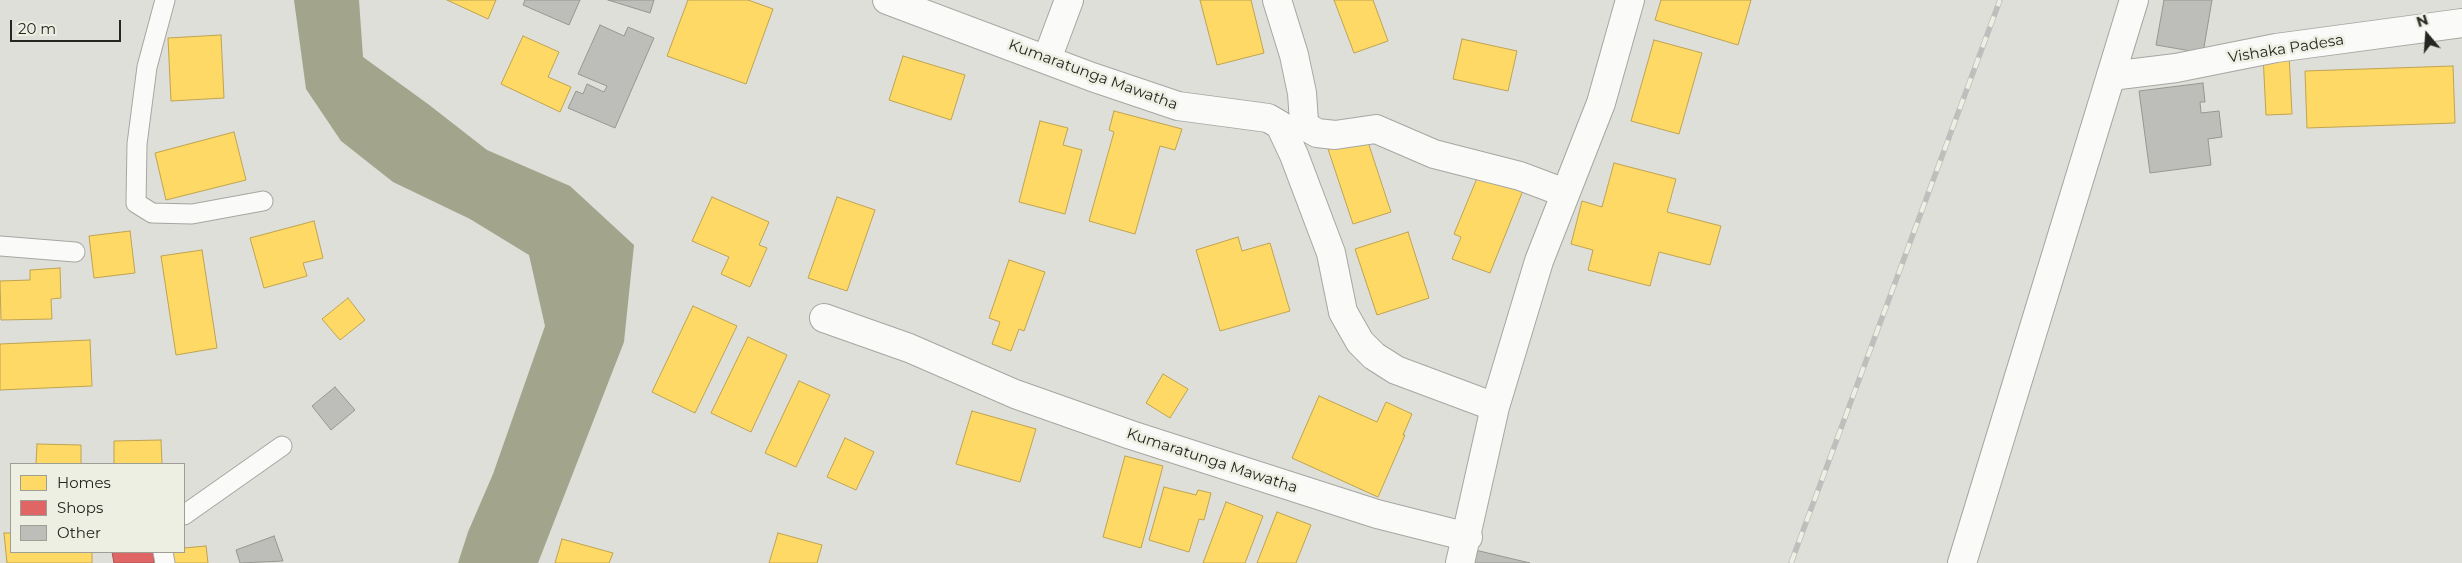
<!DOCTYPE html>
<style>
body{margin:0}
#map{position:relative;width:2462px;height:563px;overflow:hidden;background:#dedfd8;font-family:Montserrat,sans-serif}
canvas{display:block}
.legend{position:absolute;left:10px;top:463px;width:175px;height:90px;box-sizing:border-box;background:#eeefe3;border:1px solid #9e9e95;margin:0;padding:6px 9px;list-style:none;font-size:15px;color:#252521}
.legend li{display:flex;align-items:center;gap:10px;height:25px}
.legend b{width:25px;border:1px solid #9e9e95}
.north{position:absolute;left:2402px;top:10px;width:50px;height:50px;-webkit-text-stroke:4px #eeefe3;paint-order:stroke;rotate:342deg;font-size:14px;font-weight:700;line-height:20px;text-align:center;color:#252521}
.north::after{content:'';display:block;margin:auto;width:18px;height:22px;background:#252521;clip-path:polygon(50% 0,100% 100%,50% 72%,0 100%)}
.scale{position:absolute;left:10px;top:20px;width:111px;height:22px;box-sizing:border-box;border:2px solid #252521;border-top:0;padding-left:6px;font-size:15px;line-height:18px;white-space:nowrap;color:#252521;-webkit-text-stroke:4px #eeefe3;paint-order:stroke}
</style>
<div id="map">
<canvas width="2462" height="563"></canvas>
<ul class="legend">
<li><b style="height:14px;background:#ffd966"></b>Homes</li>
<li><b style="height:14px;background:#e06666"></b>Shops</li>
<li><b style="height:14px;background:#bdbdb9"></b>Other</li>
</ul>
<div class="north">N</div>
<div class="scale">20 m</div>
</div>
<script>
const c = document.querySelector('canvas').getContext('2d');
c.lineJoin = 'round';
function fill(path, color) { c.fillStyle = color; c.fill(path, 'evenodd'); }
const shape = rows => new Path2D(rows.map(r => 'M' + r).join(''));
function strokePath(path, color, width, dash) { c.strokeStyle = color; c.lineWidth = width; c.lineCap = dash ? 'butt' : 'round'; c.setLineDash(dash || []); c.stroke(path); }
function drawText(font, color, halo, rows, align = 'center') {
  c.font = font + ' Montserrat,sans-serif'; c.lineWidth = 5; c.setLineDash([]); c.textBaseline = 'middle'; c.strokeStyle = halo; c.fillStyle = color; for (const [text, x, y, turn = 0] of rows) {
    c.save(); c.translate(x, y); c.rotate((+turn || 0) * Math.PI / 180); c.textAlign = isNaN(turn) ? turn : align; if (halo) c.strokeText(text, 0, 0); c.fillText(text, 0, 0); c.restore();
  }
}
const water = shape([
 [294,0,359,0,363,57,428,104,487,150,570,186,634,245,624,342,538,563,458,563,468,532,493,474,545,326,529,255,470,219,393,182,341,141,306,89]
]);
const homes = shape([
 [447,0,496,0,488,19,447,0],
 [688,0,748,0,773,9,746,84,667,56,688,0],
 [1200,0,1251,0,1264,53,1217,65,1200,0],
 [1334,0,1373,0,1388,41,1354,53,1334,0],
 [1661,0,1751,0,1738,45,1655,20,1661,0],
 [221,35,224,98,171,101,168,38,221,35],
 [523,36,559,52,548,77,571,87,560,112,501,84,523,36],
 [1462,39,1517,51,1508,91,1453,79,1462,39],
 [1654,40,1702,53,1679,134,1631,121,1654,40],
 [2289,54,2292,114,2266,115,2263,55,2289,54],
 [903,56,965,75,951,120,889,100,903,56],
 [2453,66,2455,123,2307,128,2305,71,2453,66],
 [1114,111,1182,129,1175,150,1160,146,1135,234,1089,221,1114,132,1109,130,1114,111],
 [1040,121,1068,128,1063,145,1082,150,1065,214,1019,202,1040,121],
 [234,132,246,180,166,200,155,153,234,132],
 [1365,133,1391,212,1353,224,1327,146,1365,133],
 [1614,163,1676,179,1667,212,1721,226,1710,265,1659,252,1650,286,1588,270,1593,250,1571,244,1582,201,1602,207,1614,163],
 [1480,171,1524,188,1490,273,1452,259,1461,237,1454,234,1480,171],
 [712,197,769,222,759,245,767,248,750,287,721,274,729,257,692,241,712,197],
 [837,197,875,210,847,291,808,278,837,197],
 [314,221,323,258,303,263,307,276,264,288,250,238,314,221],
 [130,231,135,273,94,278,89,236,130,231],
 [1408,232,1429,298,1377,315,1355,249,1408,232],
 [1238,237,1242,251,1270,243,1290,311,1220,331,1196,250,1238,237],
 [202,250,217,348,176,355,161,256,202,250],
 [1009,260,1045,272,1024,331,1019,329,1011,351,992,344,1000,322,989,318,1009,260],
 [60,268,61,298,51,299,52,319,1,320,0,281,30,280,30,270,60,268],
 [348,298,365,320,340,340,322,319,348,298],
 [693,306,737,326,695,413,652,392,693,306],
 [748,337,787,355,751,432,711,413,748,337],
 [90,340,92,386,0,390,0,344,90,340],
 [1163,374,1188,389,1170,418,1146,403,1163,374],
 [799,381,830,395,796,467,765,453,799,381],
 [1319,396,1377,422,1386,402,1412,414,1403,435,1405,435,1378,497,1292,458,1319,396],
 [972,411,1036,429,1020,482,956,464,972,411],
 [845,438,874,452,856,490,827,477,845,438],
 [161,440,162,464,114,464,114,441,161,440],
 [37,444,81,445,81,464,36,464,37,444],
 [1125,456,1163,466,1141,548,1103,537,1125,456],
 [1164,487,1196,495,1198,490,1211,493,1204,520,1199,519,1189,552,1149,540,1164,487],
 [1226,502,1263,516,1245,563,1203,563,1226,502],
 [1277,512,1311,525,1296,563,1257,563,1277,512],
 [4,533,11,533,11,552,92,552,92,563,7,563,4,533],
 [778,533,822,545,817,563,769,563,778,533],
 [562,539,613,553,609,563,555,563,562,539],
 [206,546,208,563,173,563,172,552,184,552,184,548,206,546]
]);
const shops = shape([
 [112,552,153,552,154,563,114,563,112,552]
]);
const building = shape([
 [525,0,580,0,569,25,523,5,525,0],
 [608,0,654,0,650,13,608,0],
 [2164,0,2212,0,2203,53,2156,45,2164,0],
 [600,25,624,36,628,27,654,38,615,128,568,108,576,91,583,94,587,84,604,92,607,86,578,74,600,25],
 [2203,83,2205,102,2200,102,2201,113,2219,111,2222,137,2208,139,2211,165,2150,173,2139,91,2203,83],
 [335,387,355,410,331,430,312,406,335,387],
 [274,536,283,561,240,563,236,550,274,536],
 [1471,549,1530,563,1468,563,1471,549]
]);
const lane = shape([
 [165,0,147,67,137,144,136,203,152,213,192,214,263,201],
 [0,246,75,252],
 [184,515,282,446],
 [163,552,165,563]
]);
const street = shape([
 [887,0,1092,77,1178,106,1268,118,1280,125,1294,155,1331,253,1343,312,1360,342,1374,356,1396,370,1495,407],
 [1277,0,1294,55,1302,93,1304,122,1310,129,1317,133,1335,135,1376,129,1434,154,1520,176,1565,193],
 [1047,59,1069,0],
 [2111,76,2176,68,2276,48,2462,23],
 [824,318,909,348,1015,394,1131,435,1377,514,1468,537],
 [1460,563,1495,407,1539,261,1601,103,1630,0]
]);
const primary = shape([
 [1962,563,2134,0]
]);
const rail = shape([
 [1791,563,2000,0]
]);
const streetNames = [
 ["Vishaka Padesa",2286,49,-9],
 ["Kumaratunga Mawatha",1093,75,20],
 ["Kumaratunga Mawatha",1212,461,18]
];
fill(water, '#a2a58c');
fill(homes, '#ffd966');
strokePath(homes, '#bea351', 1);
fill(shops, '#e06666');
strokePath(shops, '#a85251', 1);
fill(building, '#bdbdb9');
strokePath(building, '#969792', 1);
strokePath(lane, '#a6a6a2', 21);
strokePath(street, '#a6a6a2', 30);
strokePath(primary, '#a6a6a2', 30);
strokePath(lane, '#fafaf9', 19);
strokePath(street, '#fafaf9', 28);
strokePath(primary, '#fafaf9', 28);
strokePath(rail, '#bebebc', 5.5);
strokePath(rail, '#eeefe3', 4, [11]);
drawText('15px', '#252521', '#eeefe3', streetNames);
</script>
